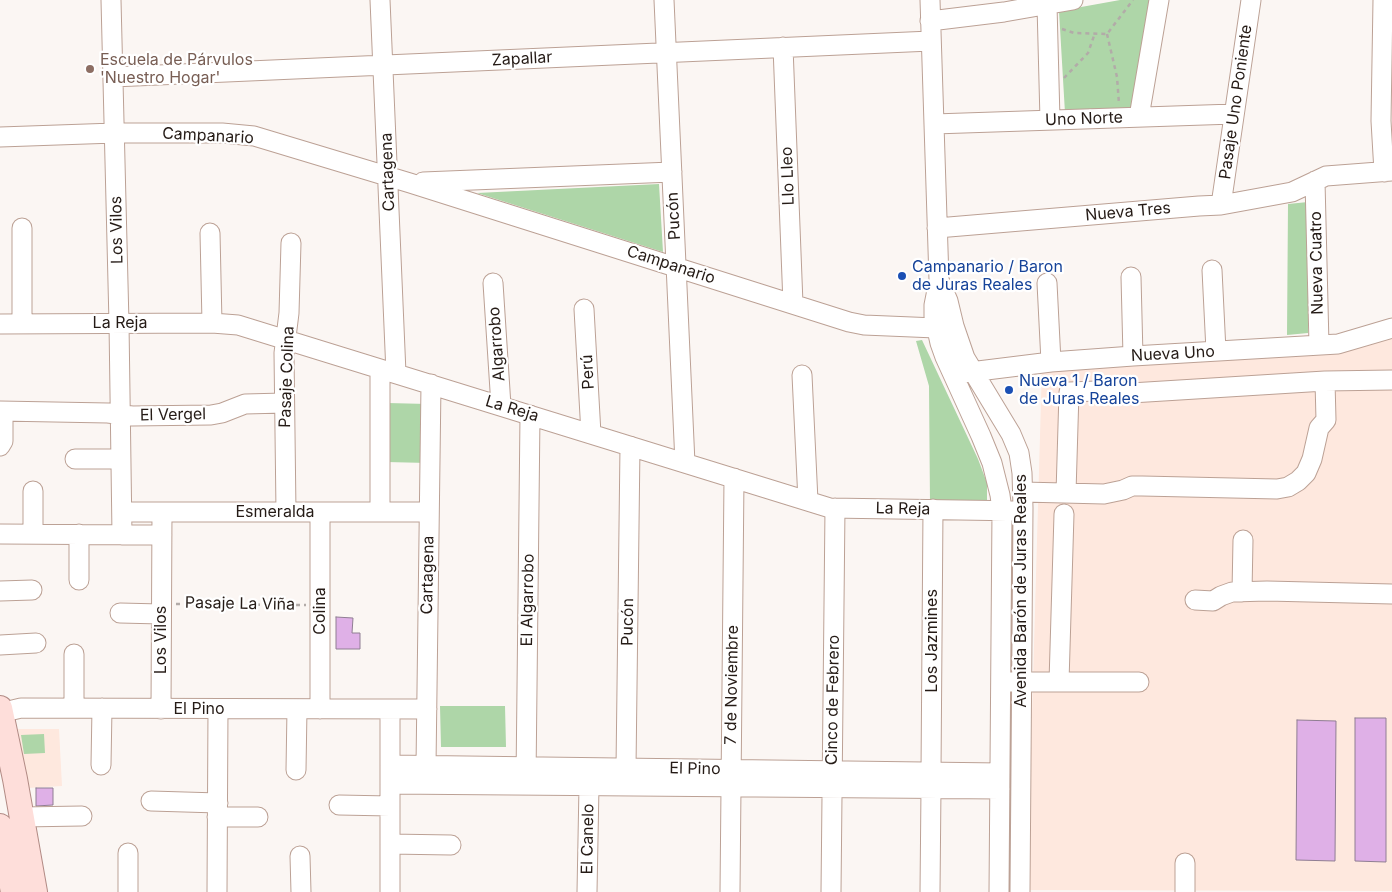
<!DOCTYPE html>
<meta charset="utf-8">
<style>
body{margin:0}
canvas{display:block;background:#fbf6f3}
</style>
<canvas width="1392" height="892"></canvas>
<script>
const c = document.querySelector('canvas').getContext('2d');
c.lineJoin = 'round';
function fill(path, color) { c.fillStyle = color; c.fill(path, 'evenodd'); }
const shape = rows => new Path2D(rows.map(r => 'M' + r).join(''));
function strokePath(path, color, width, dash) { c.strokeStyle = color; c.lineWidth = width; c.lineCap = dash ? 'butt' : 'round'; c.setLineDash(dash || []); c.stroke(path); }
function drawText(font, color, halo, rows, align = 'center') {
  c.font = font + ' Inter,sans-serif'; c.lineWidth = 4.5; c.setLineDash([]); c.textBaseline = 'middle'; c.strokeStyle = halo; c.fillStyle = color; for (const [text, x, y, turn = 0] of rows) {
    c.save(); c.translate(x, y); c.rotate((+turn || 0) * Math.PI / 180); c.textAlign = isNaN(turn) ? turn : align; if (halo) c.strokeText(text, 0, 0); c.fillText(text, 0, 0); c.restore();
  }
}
const built = shape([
 [1392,337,1392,891,1027,890,1042,366,1327,354],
 [18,729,59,729,62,786,28,788]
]);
const green = shape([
 [1120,0,1152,0,1135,111,1065,113,1059,11],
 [659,184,663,252,477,193],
 [1308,202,1308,333,1287,335,1288,204],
 [922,340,978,459,987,483,987,506,930,504,929,386,916,341],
 [387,403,428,404,428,463,386,462],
 [440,706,505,706,506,747,441,747],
 [44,734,45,753,24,754,21,735]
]);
const building = shape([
 [336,617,353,618,352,633,360,633,360,649,336,649,336,617],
 [1355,718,1386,718,1386,862,1355,861,1355,718],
 [1297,720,1336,721,1335,861,1296,860,1297,720],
 [36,788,53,788,53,805,36,806,36,788]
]);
const path = shape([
 [1062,29,1074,33,1107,34,1133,0],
 [1107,34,1117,77,1119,104],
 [1064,78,1088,53,1095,33],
 [176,604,306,605]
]);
const minor = shape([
 [111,0,119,323,122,535],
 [380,0,396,373],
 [664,0,685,463],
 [930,0,939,280,934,305,934,316,940,343,945,357,981,436,992,463,1000,495,1002,510,999,892],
 [1383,0,1381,121,1384,172],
 [1047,5,1050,120],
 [930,21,1004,12,1073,0],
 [783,47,793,304],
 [113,77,931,41],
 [1139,117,1159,0],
 [934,124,1234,114],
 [0,137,115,133,222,133,254,136,410,183,849,322,864,325,936,328],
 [1315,181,1319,345],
 [423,182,672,172],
 [1221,205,1251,0],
 [937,228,1199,206,1221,205,1292,192,1326,176,1392,171],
 [210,233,212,323],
 [1212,270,1216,351],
 [1131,277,1133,356],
 [939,280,948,301,954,326,965,358,1011,434,1019,453,1022,473,1023,508,1020,892],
 [493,283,501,406],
 [1047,283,1051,362],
 [584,309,591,434],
 [0,324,212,323,238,325,830,508,1023,511],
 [22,324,22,228],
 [380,369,380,512],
 [962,373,1051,362,1133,356,1338,344,1392,328],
 [802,375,808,501],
 [0,411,108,413,132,416,211,415,222,413,245,404,284,403],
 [0,446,3,441,3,412],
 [75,459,121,459],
 [33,491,33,534],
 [1023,492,1104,494,1123,490,1132,486,1142,486,1277,489,1288,487,1298,481,1306,473,1312,459,1319,428,1326,420,1325,381],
 [1066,493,1069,392,1097,391,1131,393,1325,381,1392,380],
 [122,512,429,512],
 [286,512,284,353,289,313,291,243],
 [320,512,320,709],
 [0,534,162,535],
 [79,580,79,534],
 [0,591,32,590],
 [1242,592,1243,540],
 [1195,600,1213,601,1221,596,1232,592,1267,591,1392,594],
 [120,613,161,614],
 [0,645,36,643],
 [74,654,74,708],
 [1009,682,1139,682],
 [1059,682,1064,514],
 [161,709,162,512],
 [0,713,21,708,427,709],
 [101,765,102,708],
 [390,765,1000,773],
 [426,766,431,384],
 [626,768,630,446],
 [296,770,297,709],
 [931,772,933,509],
 [526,779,530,415],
 [390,784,1000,789],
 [151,801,218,803],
 [339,805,390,806],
 [22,817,82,816],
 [217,817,258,817],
 [390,844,451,845],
 [128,853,128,892],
 [300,856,301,892],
 [1185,863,1185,892],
 [217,892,218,709],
 [390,892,390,709],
 [587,892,589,786],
 [730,892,734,478],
 [831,892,835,508],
 [930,892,931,788]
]);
const major = shape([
 [0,708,15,779,35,892],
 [0,826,13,892]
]);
const markers = [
 [90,69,5,"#8d6e63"],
 [902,276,5,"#1a4fb4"],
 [1009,390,5,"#1a4fb4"]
];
const streetNames = [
 ["Zapallar",522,59,-3],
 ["Pasaje Uno Poniente",1236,102,-82],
 ["Uno Norte",1084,119,-2],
 ["Campanario",208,136,3],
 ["Cartagena",388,172,-92],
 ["Llo Lleo",788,176,-92],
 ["Nueva Tres",1128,212,-5],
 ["Pucón",674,216,-93],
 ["Los Vilos",117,230,-91],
 ["Nueva Cuatro",1317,263,-91],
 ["Campanario",671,265,18],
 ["La Reja",120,323],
 ["Algarrobo",497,344,-94],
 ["Nueva Uno",1173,354,-3],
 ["Perú",588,372,-93],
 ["Pasaje Colina",287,377,-88],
 ["La Reja",512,409,17],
 ["El Vergel",173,415,-1],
 ["La Reja",903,509,1],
 ["Esmeralda",275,512],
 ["Cartagena",428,575,-89],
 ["Avenida Barón de Juras Reales",1021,591,-90],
 ["El Algarrobo",528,600,-89],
 ["Pasaje La Viña",240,604,1],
 ["Colina",320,611,-90],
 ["Pucón",628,622,-89],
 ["Los Vilos",161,640,-90],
 ["Los Jazmines",932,641,-90],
 ["7 de Noviembre",732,685,-89],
 ["Cinco de Febrero",833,700,-89],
 ["El Pino",199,709],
 ["El Pino",695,769,1],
 ["El Canelo",588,839,-89]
];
const educationNames = [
 ["Escuela de Párvulos",100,60],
 ["'Nuestro Hogar'",100,78]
];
const transitNames = [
 ["Campanario / Baron",912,267],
 ["de Juras Reales",912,285],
 ["Nueva 1 / Baron",1019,381],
 ["de Juras Reales",1019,399]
];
fill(built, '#fee8de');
fill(green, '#aed6a8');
fill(building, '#dfb0e7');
strokePath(building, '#907e93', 1);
strokePath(minor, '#bca195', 21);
strokePath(major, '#b28b85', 26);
strokePath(path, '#b2aba8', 2.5, [4, 4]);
strokePath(minor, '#fff', 19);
strokePath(major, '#fededa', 24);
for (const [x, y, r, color] of markers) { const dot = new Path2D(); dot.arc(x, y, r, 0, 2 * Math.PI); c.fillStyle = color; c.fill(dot); strokePath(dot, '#fff', 2); }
drawText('16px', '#251b16', '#fff', streetNames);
drawText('16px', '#785e54', '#fff', educationNames, 'left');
drawText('16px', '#164399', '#fff', transitNames, 'left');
</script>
